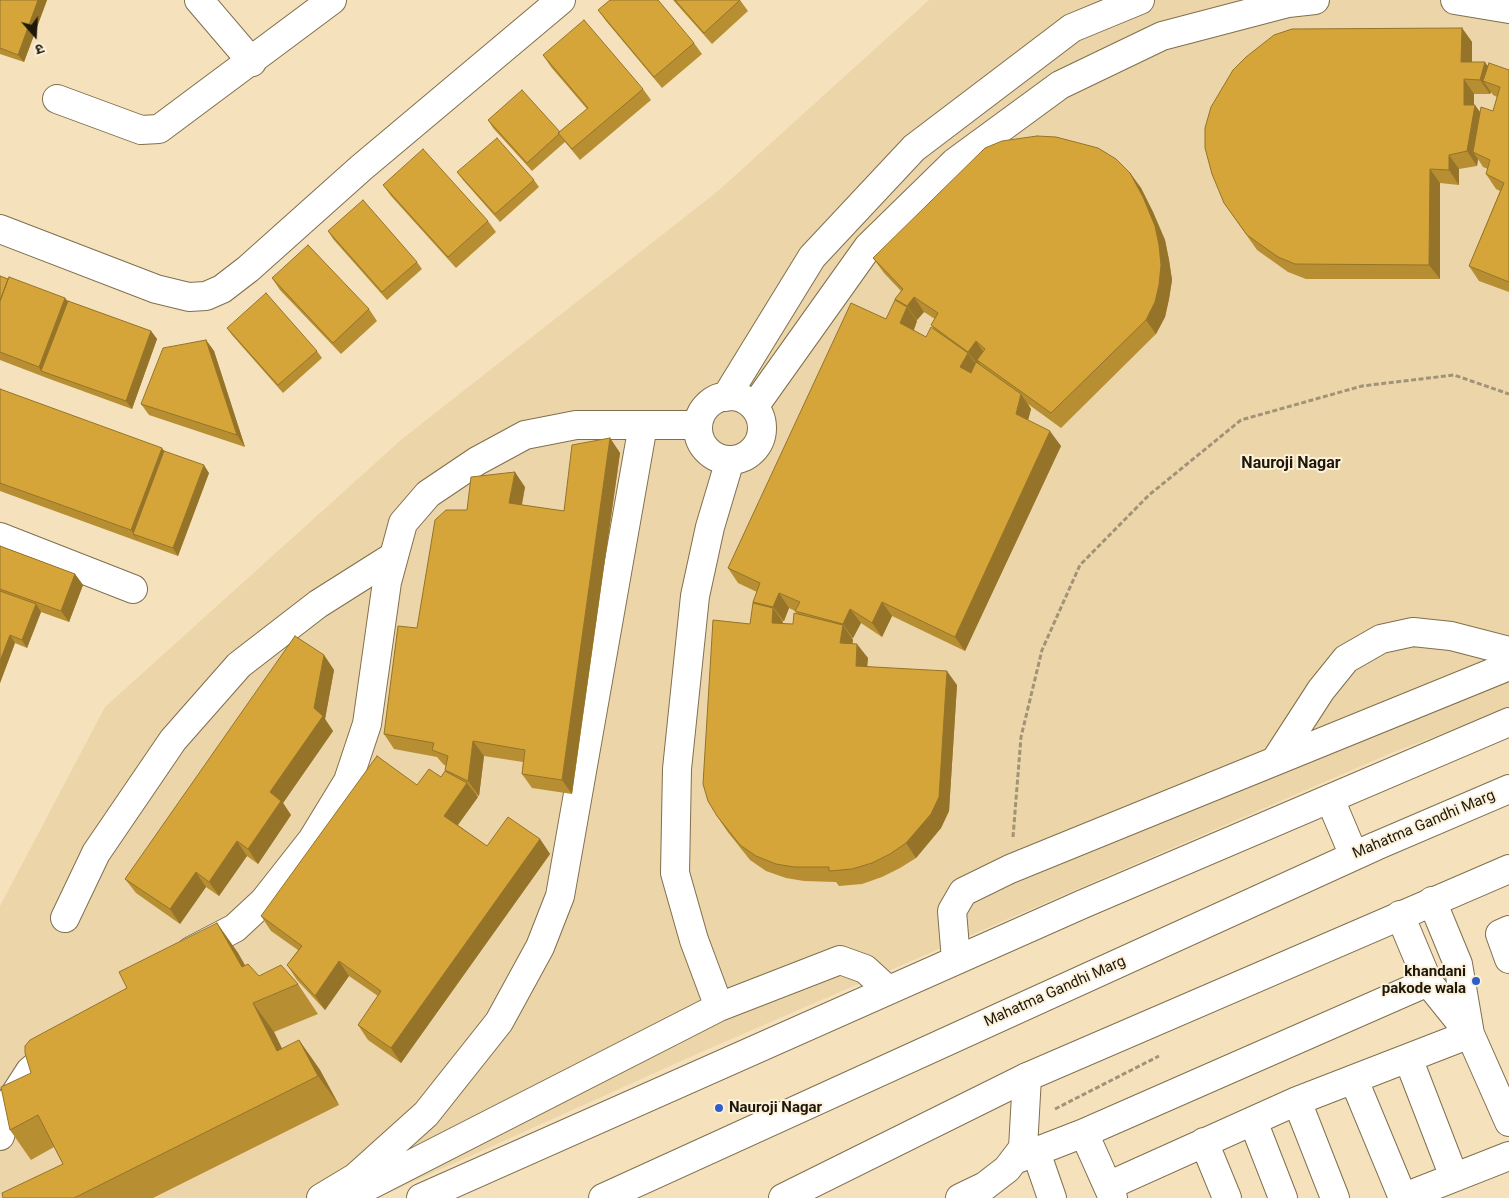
<!DOCTYPE html>
<meta charset="utf-8">
<style>
body{margin:0}
#map{position:relative;width:1509px;height:1198px;overflow:hidden;background:#f5e2bd;font-family:Roboto,"Noto Sans Devanagari",sans-serif}
canvas{display:block}
.north{position:absolute;left:10px;top:10px;width:50px;height:50px;-webkit-text-stroke:4px #fcf1da;paint-order:stroke;rotate:161deg;font-size:14px;font-weight:700;line-height:20px;text-align:center;color:#1e170a}
.north::after{content:'';display:block;margin:auto;width:18px;height:22px;background:#1e170a;clip-path:polygon(50% 0,100% 100%,50% 72%,0 100%)}
</style>
<div id="map">
<canvas width="1509" height="1198"></canvas>
<div class="north">उ</div>
</div>
<script>
const c = document.querySelector('canvas').getContext('2d');
c.lineJoin = 'round';
function fill(path, color) { c.fillStyle = color; c.fill(path, 'evenodd'); }
const shape = rows => new Path2D(rows.map(r => 'M' + r).join(''));
function strokePath(path, color, width, dash) { c.strokeStyle = color; c.lineWidth = width; c.lineCap = dash ? 'butt' : 'round'; c.setLineDash(dash || []); c.stroke(path); }
function drawText(font, color, halo, rows, align = 'center') {
  c.font = font + ' Roboto,sans-serif'; c.lineWidth = 4; c.setLineDash([]); c.textBaseline = 'middle'; c.strokeStyle = halo; c.fillStyle = color; for (const [text, x, y, turn = 0] of rows) {
    c.save(); c.translate(x, y); c.rotate((+turn || 0) * Math.PI / 180); c.textAlign = isNaN(turn) ? turn : align; if (halo) c.strokeText(text, 0, 0); c.fillText(text, 0, 0); c.restore();
  }
}
const built = shape([
 [929,0,1509,0,1509,709,1396,751,699,1053,377,1198,0,1198,0,906,105,707,402,439,718,191]
]);
const path = shape([
 [1013,837,1021,737,1042,650,1080,565,1149,495,1241,420,1362,386,1454,375,1509,394],
 [1055,1109,1159,1056]
]);
const minor = shape([
 [199,0,252,62],
 [1455,0,1509,9],
 [57,99,141,130,159,129,332,0],
 [0,229,156,289,189,297,206,296,222,289,248,269,361,168,561,0],
 '698 428a32 32 0 1 1 64 0a32 32 0 1 1-64 0Z',
 [726,397,812,257,914,148,1072,28,1140,0],
 [754,407,868,247,955,162,1060,85,1162,36,1288,3,1315,0],
 [0,537,133,589],
 [1275,761,1321,690,1346,659,1381,639,1413,632,1451,636,1509,651],
 [1432,901,1458,964,1470,1034,1509,1122],
 [1400,915,1428,982,1469,1033],
 [65,918,96,853,173,740,239,665,318,604,394,556],
 [1509,930,1500,934,1509,959],
 [191,951,235,928,264,901,312,840,348,781,367,724,387,582,403,523,428,494,477,461,525,435,576,425,698,425],
 [956,960,952,911,963,892,1010,869,1509,666],
 [719,1007,694,940,675,873,677,769,695,596,710,527,730,460],
 [1408,1058,1454,1177],
 [1354,1080,1403,1198],
 [1297,1101,1335,1198],
 [1253,1121,1283,1198],
 [0,1136,10,1102,30,1071,60,1046],
 [1204,1142,1227,1198],
 [1036,1152,1052,1198],
 [1017,1159,1084,1133],
 [1108,1186,1297,1101,1470,1034],
 [349,1196,719,1007,840,960,865,969,888,990],
 [321,1198,356,1177,426,1114,499,1022,540,947,560,896,643,425],
 [421,1198,1083,904,1509,722],
 [960,1198,985,1186,1007,1169,1023,1148,1027,1077],
 [1113,1198,1084,1133,1428,982],
 [1402,1198,1509,1156]
]);
const major = shape([
 [1330,799,1354,856],
 [603,1198,1376,846,1509,789],
 [783,1198,1027,1077,1509,869]
]);
const wall = shape([
 [0,0,47,0,24,62,0,54],
 [673,0,740,0,748,11,712,44],
 [598,10,694,43,702,54,662,88,606,21],
 [1462,28,1472,42,1472,62,1509,70,1509,292,1479,281,1469,266,1500,191,1496,189,1486,174,1488,169,1483,167,1478,159,1477,166,1459,169,1459,185,1440,183,1440,279,1306,279,1288,272,1257,250,1224,203],
 [1491,92,1493,95,1497,97,1493,111,1480,112,1474,105,1474,94,1490,94],
 [543,55,643,89,651,100,580,160,565,142,532,171,493,128,488,120,560,132,587,109,551,67],
 [457,172,534,180,539,187,500,222,463,180],
 [1130,173,1141,188,1153,212,1165,240,1169,260,1172,280,1169,299,1165,317,1156,334,1061,428,1028,404,1031,409,1028,420,1061,446,965,651,892,616,882,637,861,623,853,638,852,638,853,640,852,644,868,658,867,666,957,685,949,811,941,828,916,858,900,868,882,877,862,884,839,886,836,882,804,881,786,878,766,871,750,860,727,831,717,816,750,624,754,603,753,602,757,592,738,583,728,568,886,319,896,301,895,299,901,291,884,273,873,258],
 [924,312,935,319,931,325,934,329,926,337,914,330,917,321,916,320,917,320],
 [789,608,795,611,797,614,793,624,783,624,782,621,784,621],
 [383,185,488,221,496,232,456,268,391,196],
 [328,231,417,262,422,269,387,300,333,239],
 [0,276,65,298,68,301,151,331,157,339,132,409,47,378,0,360],
 [272,278,369,309,377,321,341,354,280,290],
 [227,328,317,351,322,358,283,393,232,335],
 [206,340,214,351,245,447,149,415,141,404],
 [0,389,164,451,209,473,178,556,0,491],
 [610,438,620,453,572,794,532,788,522,774,523,762,484,756,479,796,476,795,478,797,458,825,487,846,540,839,550,854,401,1063,368,1040,358,1025,378,996,349,976,325,1010,297,980,287,965,298,950,271,931,261,916,417,785,441,777,447,773,445,770,446,766,443,764,437,757,394,749,384,734,417,628,467,510,525,487,522,505,564,511],
 [0,546,75,574,83,585,69,622,41,612,27,648,15,643,0,683],
 [324,655,334,670,325,719,333,731,283,803,291,815,258,864,247,856,219,896,206,887,180,924,136,893,125,879],
 [217,923,238,953,245,965,259,976,298,984,318,1014,274,1032,282,1049,299,1040,320,1070,339,1105,153,1198,3,1198,63,1164,54,1147,31,1160,10,1130,31,1073,127,988]
]);
const shadedWall = shape([
 [38,0,47,0,24,62,18,55],
 [1462,28,1472,42,1472,77,1461,62],
 [1485,62,1495,77,1483,81,1491,92,1490,94,1480,80],
 [1464,79,1474,94,1474,109,1475,105,1485,119,1473,152,1478,159,1477,166,1467,151,1464,105],
 [1449,155,1459,169,1459,185,1449,170],
 [1430,169,1440,183,1440,279,1429,265],
 [1130,173,1141,188,1153,212,1165,240,1169,260,1172,280,1169,299,1165,317,1156,334,1146,320],
 [914,297,924,312,917,320,907,306],
 [65,298,73,309,41,371,39,367],
 [907,307,917,321,911,337,900,323],
 [151,331,157,339,132,409,126,401],
 [206,340,214,351,245,447,237,435],
 [976,341,986,356,977,360,980,365,979,367,968,352],
 [968,353,978,367,970,382,960,367],
 [1021,394,1031,409,1026,428,1016,414],
 [1050,431,1061,446,965,651,955,637],
 [610,438,620,453,572,794,562,780],
 [162,448,170,459,133,534,139,541,131,530],
 [204,465,209,473,178,556,173,548],
 [515,472,525,487,519,518,509,503],
 [75,574,83,585,69,622,61,611],
 [779,593,789,608,784,621,773,607],
 [882,602,892,616,882,637,872,623],
 [36,604,41,612,27,648,22,640],
 [773,608,783,622,782,638,772,623],
 [850,609,861,623,853,638,843,624],
 [843,625,853,640,850,658,840,643],
 [10,635,15,643,0,683,0,661],
 [857,644,868,658,866,680,856,666],
 [324,655,334,670,325,719,333,731,283,803,291,815,258,864,248,849,270,792,314,708],
 [947,671,957,685,949,811,941,828,916,858,906,843],
 [473,741,484,756,479,796,468,781],
 [467,783,478,797,454,830,444,816],
 [540,839,550,854,401,1063,391,1048],
 [237,841,247,856,219,896,209,882],
 [196,872,206,887,180,924,170,909],
 [217,923,238,953,262,996,242,967],
 [339,961,349,976,325,1010,315,996],
 [253,1003,274,1032,298,1081,277,1051],
 [299,1040,320,1070,339,1105,318,1076]
]);
const building = shape([
 [0,0,38,0,18,55,0,48,0,0],
 [610,0,658,0,694,43,654,77,598,10,610,0],
 [675,0,740,0,704,33,675,0],
 [584,20,643,89,572,149,558,133,588,108,543,55,584,20],
 [1462,28,1461,62,1485,62,1480,80,1464,79,1464,105,1475,105,1467,151,1449,155,1449,170,1430,169,1429,265,1295,264,1278,257,1247,235,1224,203,1212,174,1205,148,1205,128,1211,107,1233,70,1246,57,1274,35,1292,29,1462,28],
 [1489,63,1509,70,1509,282,1469,266,1504,183,1486,174,1490,160,1473,152,1481,107,1493,111,1500,87,1483,81,1489,63],
 [522,90,560,132,558,133,559,134,527,163,488,120,522,90],
 [1037,136,1056,137,1098,148,1116,159,1130,173,1143,197,1155,226,1159,245,1161,265,1159,285,1155,302,1146,320,1051,413,977,360,985,349,976,341,968,352,931,325,938,313,914,297,907,306,895,299,903,289,873,258,985,148,1002,141,1037,136],
 [497,138,534,180,495,214,457,172,497,138],
 [423,149,488,221,448,257,383,185,423,149],
 [363,200,417,262,382,292,328,231,363,200],
 [308,245,369,309,333,343,272,278,308,245],
 [0,276,8,279,0,301,0,276],
 [9,277,65,298,39,367,0,352,0,301,9,277],
 [266,293,317,351,278,385,227,328,266,293],
 [895,300,907,307,900,323,926,337,931,327,968,353,960,367,971,373,976,362,1021,394,1016,414,1050,431,955,637,882,602,872,623,850,609,843,624,795,611,800,602,779,593,773,607,753,602,760,583,728,568,851,303,886,319,895,300],
 [68,301,151,331,126,401,41,371,68,301],
 [206,340,237,435,141,404,163,348,206,340],
 [0,389,162,448,131,530,0,483,0,389],
 [610,438,562,780,522,774,525,750,473,741,468,781,445,770,448,756,432,750,434,743,384,734,398,626,417,628,435,520,446,510,467,510,471,477,515,472,509,503,564,511,572,445,610,438],
 [164,451,204,465,173,548,133,534,164,451],
 [0,546,75,574,61,611,0,589,0,546],
 [0,591,36,604,22,640,10,635,0,661,0,591],
 [753,603,773,608,772,623,793,624,794,613,843,625,840,643,857,644,856,666,947,671,939,797,931,814,906,843,890,854,872,863,852,869,829,871,829,867,794,867,776,864,756,856,740,845,717,816,708,801,703,784,713,620,750,624,753,603],
 [295,636,324,655,314,708,323,716,270,792,281,801,248,849,237,841,209,882,196,872,170,909,125,879,295,636],
 [377,756,417,785,429,769,441,777,445,771,467,783,444,816,487,846,508,817,540,839,391,1048,358,1025,381,991,339,961,315,996,287,965,302,946,261,916,377,756],
 [217,923,242,967,248,964,259,976,281,965,298,984,253,1003,277,1051,299,1040,318,1076,74,1198,3,1198,2,1193,63,1164,38,1115,10,1130,1,1087,31,1073,25,1053,25,1046,30,1040,127,988,119,972,217,923]
]);
const markers = [
 [1476,981,5,"#2e5dcc"],
 [719,1108,5,"#2e5dcc"]
];
const streetNames = [
 ["Mahatma Gandhi Marg",1424,825,-23],
 ["Mahatma Gandhi Marg",1055,992,-24]
];
const poiNames = [
 ["khandani",1466,972],
 ["pakode wala",1466,989],
 ["Nauroji Nagar",729,1108,"left"]
];
const neighbourhoodNames = [
 ["Nauroji Nagar",1291,464]
];
fill(built, '#ecd5a9');
strokePath(minor, '#806f4d', 30);
strokePath(major, '#806f4d', 30);
strokePath(path, '#a19377', 3, [5, 2.5]);
strokePath(minor, '#fff', 28);
strokePath(major, '#fff', 28);
fill(wall, '#b78e32');
fill(shadedWall, '#957429');
fill(building, '#d5a53a');
strokePath(building, '#957429', 1);
for (const [x, y, r, color] of markers) { const dot = new Path2D(); dot.arc(x, y, r, 0, 2 * Math.PI); c.fillStyle = color; c.fill(dot); strokePath(dot, '#fcf1da', 2); }
drawText('15px', '#1e170a', '#fcf1da', streetNames);
drawText('bold 15px', '#1e170a', '#fcf1da', poiNames, 'right');
drawText('bold 16px', '#1e170a', '#fcf1da', neighbourhoodNames);
</script>
